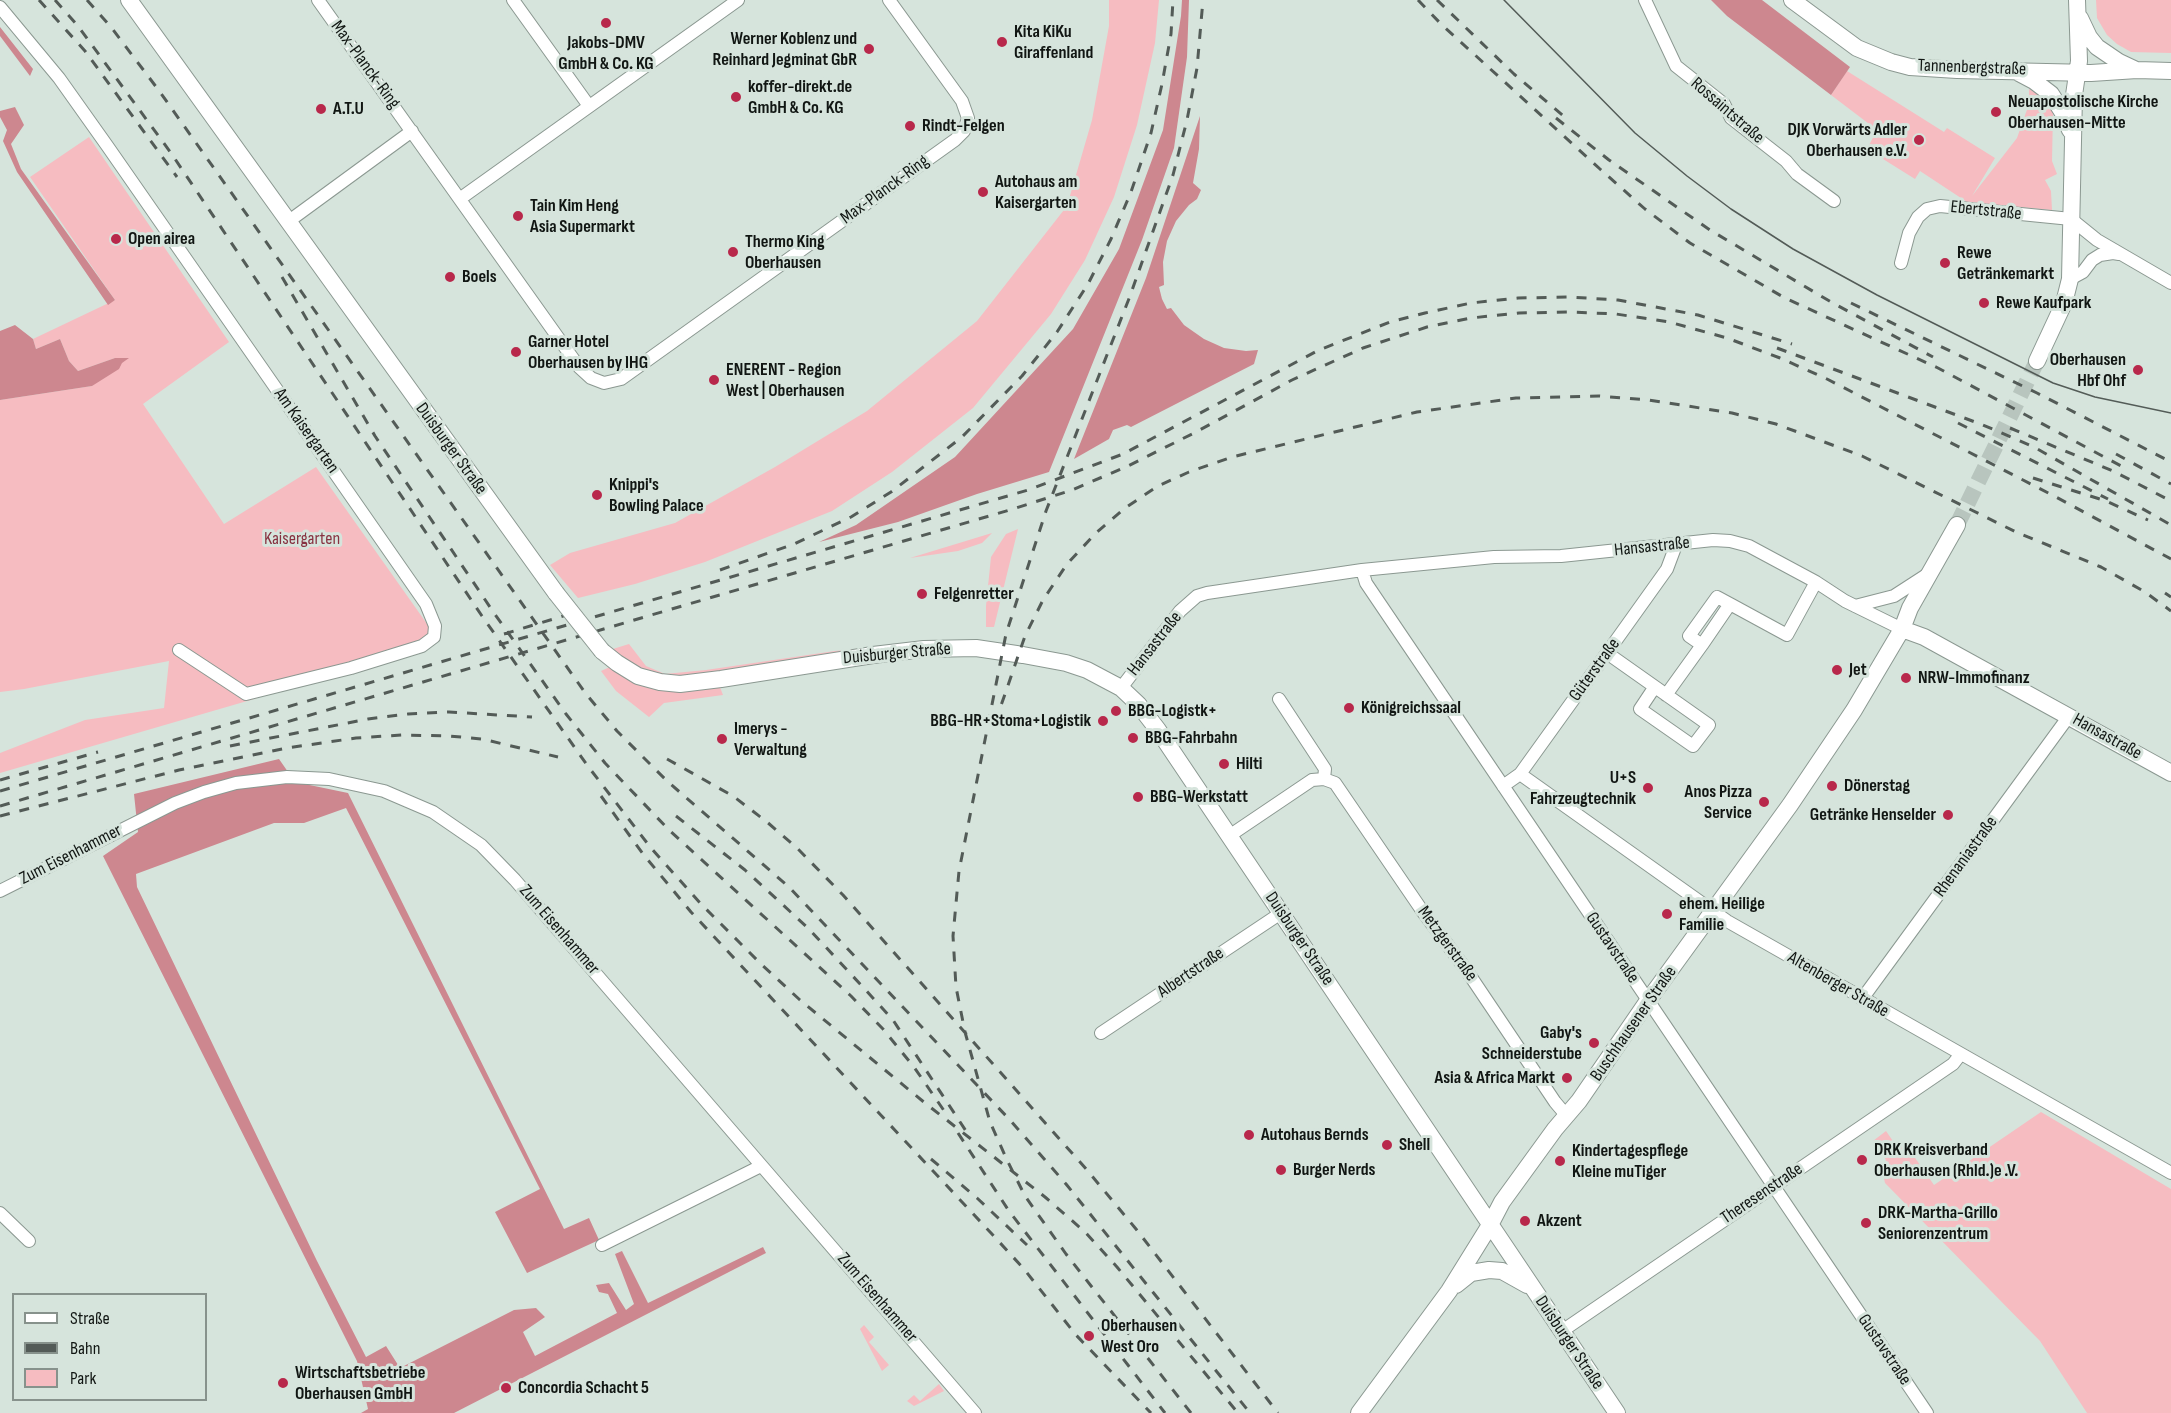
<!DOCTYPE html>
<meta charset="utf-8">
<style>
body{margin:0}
#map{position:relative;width:2171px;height:1413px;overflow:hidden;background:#d6e4dc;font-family:"Sofia Sans Condensed",sans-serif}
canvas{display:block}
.legend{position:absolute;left:12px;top:1293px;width:195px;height:108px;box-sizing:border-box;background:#d6e4dc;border:2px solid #87928c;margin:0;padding:8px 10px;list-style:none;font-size:18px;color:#111613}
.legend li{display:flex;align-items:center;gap:12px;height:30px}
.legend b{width:30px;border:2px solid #87928c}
</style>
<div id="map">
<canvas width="2171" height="1413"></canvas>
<ul class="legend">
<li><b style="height:8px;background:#fff"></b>Straße</li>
<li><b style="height:8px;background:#535b57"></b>Bahn</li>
<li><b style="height:16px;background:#f6bcc1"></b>Park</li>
</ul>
</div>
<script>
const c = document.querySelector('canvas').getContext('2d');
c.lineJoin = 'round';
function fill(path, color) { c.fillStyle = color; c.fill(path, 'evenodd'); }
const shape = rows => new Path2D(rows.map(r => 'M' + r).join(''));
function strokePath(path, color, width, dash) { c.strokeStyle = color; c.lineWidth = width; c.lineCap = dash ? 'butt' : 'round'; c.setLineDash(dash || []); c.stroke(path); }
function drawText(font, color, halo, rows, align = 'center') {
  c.font = font + ' "Sofia Sans Condensed",sans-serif'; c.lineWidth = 6; c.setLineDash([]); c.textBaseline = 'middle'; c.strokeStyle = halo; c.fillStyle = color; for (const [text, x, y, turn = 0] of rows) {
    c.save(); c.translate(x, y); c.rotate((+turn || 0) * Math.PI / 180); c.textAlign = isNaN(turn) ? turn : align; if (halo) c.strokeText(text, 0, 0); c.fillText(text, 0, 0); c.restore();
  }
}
const green = shape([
 [1109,0,1159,0,1155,43,1137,125,1114,197,1085,260,1051,314,973,408,892,472,832,511,705,562,635,584,578,598,550,565,570,553,675,523,775,467,867,411,977,321,1067,206,1092,120,1109,26],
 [2096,0,2171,0,2171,53,2131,52,2117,44,2107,35,2097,18],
 [1847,71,1944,132,1947,128,1995,158,1972,196,2017,138,2029,104,2029,89,2040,96,2053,112,2052,161,2057,174,2045,180,2051,191,2052,210,1967,202,1920,171,1915,179,1867,149,1877,130,1831,95],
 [89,137,229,342,143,404,224,524,316,467,437,638,254,699,0,773,0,753,85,720,164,708,169,661,24,689,0,692,0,400,92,386,115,358,78,371,69,361,60,339,36,349,33,339,115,300,30,177],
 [1018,529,994,627,986,627,986,606,991,557,1006,534],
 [992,533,982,543,958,551,910,558],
 [955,640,955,646,718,682,723,695,664,703,649,717,616,691,601,671,612,666,600,653,629,644,646,666,665,674,706,670,835,651],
 [2041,1112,2171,1189,2171,1413,2087,1413,2040,1341,1885,1183,1882,1169,1886,1160,1873,1141,1886,1131,1895,1144,1904,1142,1934,1185],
 [864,1325,874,1337,869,1342,889,1365,882,1371,860,1329],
 [939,1384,944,1391,914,1406,907,1401,914,1395,920,1401]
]);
const forest = shape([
 [1182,0,1189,0,1187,57,1174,148,1142,240,1049,472,977,494,898,522,819,542,856,525,955,457,1073,329,1119,249,1163,130,1181,16],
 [1711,0,1762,0,1850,67,1831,95,1727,16],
 [0,27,33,69,30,76,0,36],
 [15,107,24,125,11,144,21,169,115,300,108,305,17,172,3,141,7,130,0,117,0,111],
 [1200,116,1199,149,1193,183,1201,190,1197,199,1189,205,1176,221,1167,241,1163,262,1164,285,1159,287,1162,299,1167,309,1171,308,1184,325,1204,339,1224,348,1246,351,1258,350,1254,364,1131,427,1127,425,1113,430,1109,439,1074,459,1146,278],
 [15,325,33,339,36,349,60,339,69,361,78,371,115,358,129,358,122,363,119,369,92,386,0,400,0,331],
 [279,759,295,782,348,793,564,1229,589,1218,599,1240,527,1273,495,1212,540,1189,346,808,304,823,274,823,136,874,137,887,317,1261,366,1357,386,1346,400,1368,514,1310,536,1308,545,1317,523,1332,535,1356,617,1313,608,1294,599,1292,596,1285,609,1283,626,1310,634,1304,615,1254,622,1251,648,1303,763,1247,766,1253,454,1413,361,1413,368,1409,357,1361,103,856,138,832,134,794]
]);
const secondaryTunnel = shape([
 [1957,525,2037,361]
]);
const street = shape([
 [318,0,579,367,591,378,604,383,621,379,955,140,964,131,968,118,962,101,889,0],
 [513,0,589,106],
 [1645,0,1676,66,1724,104,1731,118,1786,161,1797,174,1834,201],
 [0,7,59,78,108,147,426,604,435,626,434,637,422,646,351,668,246,694,179,650],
 [461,198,738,0],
 [289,221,412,131],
 [1901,263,1909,233,1918,217,1927,209,1940,206,2071,219,2097,240,2171,283],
 [2070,279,2083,272,2092,260,2100,255,2113,253,2119,254],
 [1362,570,1366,583,1927,1413],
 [1730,604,1787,635,1816,582],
 [1855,606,1894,596,1928,574],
 [1607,653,1709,725,1693,746,1640,709,1654,688],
 [1121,688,1180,611,1197,596,1207,593,1362,570,1494,557,1561,556,1713,540,1730,541,1749,546,1816,582,1845,601,1902,629],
 [1666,695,1702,645,1689,636,1717,597,1730,604,1702,645],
 [1279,699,1325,769,1324,779],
 [1520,774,1727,921,2171,1173],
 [1503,786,1520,774,1607,653,1667,569,1676,545],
 [1229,836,1312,780,1324,779,1335,783,1423,912,1467,971,1555,1102,1566,1115],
 [0,891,175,803,204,792,236,783,287,777,329,779,384,791,433,812,481,845,515,880,975,1413],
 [1862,999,2069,716],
 [1101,1033,1281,913],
 [0,1213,29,1241],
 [602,1245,761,1166],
 [1562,1331,1953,1064,1960,1055]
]);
const secondary = shape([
 [129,0,556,593],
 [1792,0,1857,48,1891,62,1910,67,1957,70,2091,73,2137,70,2171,71],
 [2080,18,2089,37,2097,47,2119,62,2136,70],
 [2017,72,2034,81,2051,94,2063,113,2070,130],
 [2037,361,2064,303,2070,279,2074,95,2079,61,2077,0],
 [1902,629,1924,637,2171,773],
 [602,651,617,663,638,676,660,682,680,684,721,679,873,655,924,649,976,648,1023,655,1066,663,1087,670,1121,688,1138,704,1158,730,1617,1413],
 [1456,1285,1471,1273,1489,1270,1502,1271,1527,1285],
 [1359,1413,1449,1291,1490,1225,1502,1202,1555,1129,1579,1101,1647,1002,1790,805,1854,710,1902,629,1910,608,1957,525]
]);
const tram = shape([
 [1504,0,1635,133,1687,176,1731,209,1793,249,1877,295,2053,383,2095,397,2171,413]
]);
const rail = shape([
 [39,0,85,51,177,177],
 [55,0,78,26,171,153,482,616,587,765,651,848,701,904,761,964,800,1000,925,1103,1045,1197,1085,1232,1117,1267,1238,1413],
 [87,0,111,27,160,92,586,694,617,731,667,781,789,887,1010,1120,1066,1184,1250,1413],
 [1418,0,1441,24,1600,169,1645,209,1690,243,1785,298,1938,368,2123,467],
 [1437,0,1514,74,1567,119],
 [1556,118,1609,160,1710,230,1831,302,1933,357],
 [282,277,375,436,494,613,566,714,605,763,669,830,851,996,883,1029,914,1067,947,1115],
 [1851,303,2037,393,2171,462],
 [1777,348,1983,425,2034,447,2171,525],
 [1958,423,2108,499],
 [2010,428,2113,471,2171,501],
 [2116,454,2171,484],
 [2033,478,2106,501,2148,520],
 [720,570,794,544,851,517,891,492,962,437,1022,376,1057,332,1088,284,1111,239,1131,192,1151,133,1162,84,1171,34,1173,0],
 [2165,593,2171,597],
 [504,634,573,613],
 [995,723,1025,636,1043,600,1067,564,1096,533,1125,508,1158,486,1189,472,1232,457,1417,412,1516,398,1599,396,1649,400,1732,413,1776,424,1862,456,2016,532,2101,567,2145,592,2171,611],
 [230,746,368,719,408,714,449,712,532,717],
 [667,759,733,796,767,822,797,848,843,895,1087,1170,1136,1229,1278,1413],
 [0,780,98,752],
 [0,791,1028,490,1123,454,1319,350,1390,322,1425,313,1471,303,1518,298,1570,297,1618,300,1698,315,1792,344],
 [601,796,643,854,691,912,991,1233,1024,1269,1076,1335,1151,1413],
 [0,806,1013,509,1072,490,1128,466,1196,432,1292,380,1363,348,1427,327,1471,318,1519,313,1568,312,1616,314,1669,322,1727,338,1780,358,1827,379,2056,497,2171,559],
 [0,816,179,770,287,748,356,738,402,735,449,736,482,739,558,757],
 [676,816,745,870,808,928,862,986,893,1020,966,1131],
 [958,1133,1009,1211,1165,1413],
 [931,1159,977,1198,1027,1245],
 [1191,1413,1066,1254,1025,1196,1007,1160,990,1122,965,1032,956,987,953,936,959,871,1006,634,1046,511,1130,296,1173,175,1187,120,1197,68,1203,0]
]);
const secondaryBridge = shape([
 [556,593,602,651]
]);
const markers = [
 [606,23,6,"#b8284b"],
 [1002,42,6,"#b8284b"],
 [869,49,6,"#b8284b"],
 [736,97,6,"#b8284b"],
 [321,109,6,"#b8284b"],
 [1996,112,6,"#b8284b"],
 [910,126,6,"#b8284b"],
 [1919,140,6,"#b8284b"],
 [983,192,6,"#b8284b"],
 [518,216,6,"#b8284b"],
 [116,239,6,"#b8284b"],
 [733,252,6,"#b8284b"],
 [1945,263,6,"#b8284b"],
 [450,277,6,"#b8284b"],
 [1984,303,6,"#b8284b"],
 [516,352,6,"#b8284b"],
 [2138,370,6,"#b8284b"],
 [714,380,6,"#b8284b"],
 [597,495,6,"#b8284b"],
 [922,594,6,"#b8284b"],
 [1837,670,6,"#b8284b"],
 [1906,678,6,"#b8284b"],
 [1349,708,6,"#b8284b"],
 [1116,711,6,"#b8284b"],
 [1103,721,6,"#b8284b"],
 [1133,738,6,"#b8284b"],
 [722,739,6,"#b8284b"],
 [1224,764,6,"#b8284b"],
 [1832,786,6,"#b8284b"],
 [1648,788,6,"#b8284b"],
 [1138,797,6,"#b8284b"],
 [1764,802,6,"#b8284b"],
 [1948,815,6,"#b8284b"],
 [1667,914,6,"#b8284b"],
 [1594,1043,6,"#b8284b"],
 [1567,1078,6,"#b8284b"],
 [1249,1135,6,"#b8284b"],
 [1387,1145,6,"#b8284b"],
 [1862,1160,6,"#b8284b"],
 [1560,1161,6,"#b8284b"],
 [1281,1170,6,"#b8284b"],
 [1525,1221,6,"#b8284b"],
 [1866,1223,6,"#b8284b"],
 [1089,1336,6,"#b8284b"],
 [283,1383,6,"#b8284b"],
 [506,1388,6,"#b8284b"]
];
const poiNames = [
 ["Kita KiKu",1014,32],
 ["Giraffenland",1014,53],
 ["Werner Koblenz und",857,39,"right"],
 ["Reinhard Jegminat GbR",857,60,"right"],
 ["Jakobs-DMV",606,43,"center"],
 ["GmbH & Co. KG",606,64,"center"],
 ["koffer-direkt.de",748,87],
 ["GmbH & Co. KG",748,108],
 ["Neuapostolische Kirche",2008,102],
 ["Oberhausen-Mitte",2008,123],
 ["A.T.U",333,109],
 ["Rindt-Felgen",922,126],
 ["DJK Vorwärts Adler",1907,130,"right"],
 ["Oberhausen e.V.",1907,151,"right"],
 ["Autohaus am",995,182],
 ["Kaisergarten",995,203],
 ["Tain Kim Heng",530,206],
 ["Asia Supermarkt",530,227],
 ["Open airea",128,239],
 ["Thermo King",745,242],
 ["Oberhausen",745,263],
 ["Rewe",1957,253],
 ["Getränkemarkt",1957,274],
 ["Boels",462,277],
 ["Rewe Kaufpark",1996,303],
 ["Garner Hotel",528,342],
 ["Oberhausen by IHG",528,363],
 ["Oberhausen",2126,360,"right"],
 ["Hbf Ohf",2126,381,"right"],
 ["ENERENT - Region",726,370],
 ["West | Oberhausen",726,391],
 ["Knippi's",609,485],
 ["Bowling Palace",609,506],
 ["Felgenretter",934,594],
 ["Jet",1849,670],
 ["NRW-Immofinanz",1918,678],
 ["Königreichssaal",1361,708],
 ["BBG-Logistk+",1128,711],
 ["BBG-HR+Stoma+Logistik",1091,721,"right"],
 ["Imerys -",734,729],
 ["Verwaltung",734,750],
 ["BBG-Fahrbahn",1145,738],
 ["Hilti",1236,764],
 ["U+S",1636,778,"right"],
 ["Fahrzeugtechnik",1636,799,"right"],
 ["Dönerstag",1844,786],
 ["Anos Pizza",1752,792,"right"],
 ["Service",1752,813,"right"],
 ["BBG-Werkstatt",1150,797],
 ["Getränke Henselder",1936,815,"right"],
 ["ehem. Heilige",1679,904],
 ["Familie",1679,925],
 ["Gaby's",1582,1033,"right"],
 ["Schneiderstube",1582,1054,"right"],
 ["Asia & Africa Markt",1555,1078,"right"],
 ["Autohaus Bernds",1261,1135],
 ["Shell",1399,1145],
 ["DRK Kreisverband",1874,1150],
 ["Oberhausen (Rhld.)e .V.",1874,1171],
 ["Kindertagespflege",1572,1151],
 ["Kleine muTiger",1572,1172],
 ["Burger Nerds",1293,1170],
 ["DRK-Martha-Grillo",1878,1213],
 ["Seniorenzentrum",1878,1234],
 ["Akzent",1537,1221],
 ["Oberhausen",1101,1326],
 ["West Oro",1101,1347],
 ["Wirtschaftsbetriebe",295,1373],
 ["Oberhausen GmbH",295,1394],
 ["Concordia Schacht 5",518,1388]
];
const streetNames = [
 ["Max-Planck-Ring",365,65,54],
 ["Tannenbergstraße",1972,68,2],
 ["Rossaintstraße",1727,111,41],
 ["Max-Planck-Ring",885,190,-36],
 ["Ebertstraße",1986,211,6],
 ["Am Kaisergarten",306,431,55],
 ["Duisburger Straße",451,449,54],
 ["Hansastraße",1652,547,-6],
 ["Hansastraße",1155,644,-52],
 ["Duisburger Straße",897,654,-5],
 ["Güterstraße",1595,670,-54],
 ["Hansastraße",2107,737,29],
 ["Zum Eisenhammer",71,855,-27],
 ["Rhenaniastraße",1966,857,-54],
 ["Zum Eisenhammer",559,930,49],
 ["Duisburger Straße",1299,939,56],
 ["Metzgerstraße",1447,944,54],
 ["Gustavstraße",1612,948,56],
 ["Albertstraße",1191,973,-34],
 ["Altenberger Straße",1838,985,30],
 ["Buschhausener Straße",1634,1024,-55],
 ["Theresenstraße",1762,1194,-34],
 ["Zum Eisenhammer",877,1298,49],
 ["Duisburger Straße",1569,1343,56],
 ["Gustavstraße",1884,1350,56]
];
const parkNames = [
 ["Kaisergarten",302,539]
];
fill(green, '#f6bcc1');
fill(forest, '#cd878f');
strokePath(secondaryTunnel, '#b8c5be', 16, [16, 8]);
strokePath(street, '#8b9891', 14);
strokePath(secondary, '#8b9891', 18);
strokePath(street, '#fff', 12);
strokePath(secondary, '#fff', 16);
strokePath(tram, '#535b57', 1.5);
strokePath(rail, '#535b57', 3, [10, 10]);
strokePath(secondaryBridge, '#8b9891', 18, []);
strokePath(secondaryBridge, '#fff', 16);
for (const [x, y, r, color] of markers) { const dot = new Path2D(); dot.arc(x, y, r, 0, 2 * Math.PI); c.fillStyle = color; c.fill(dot); strokePath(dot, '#d6e4dc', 2); }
drawText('bold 18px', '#111613', '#d6e4dc', poiNames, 'left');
drawText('18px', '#111613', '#d6e4dc', streetNames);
drawText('18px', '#873241', '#d6e4dc', parkNames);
</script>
